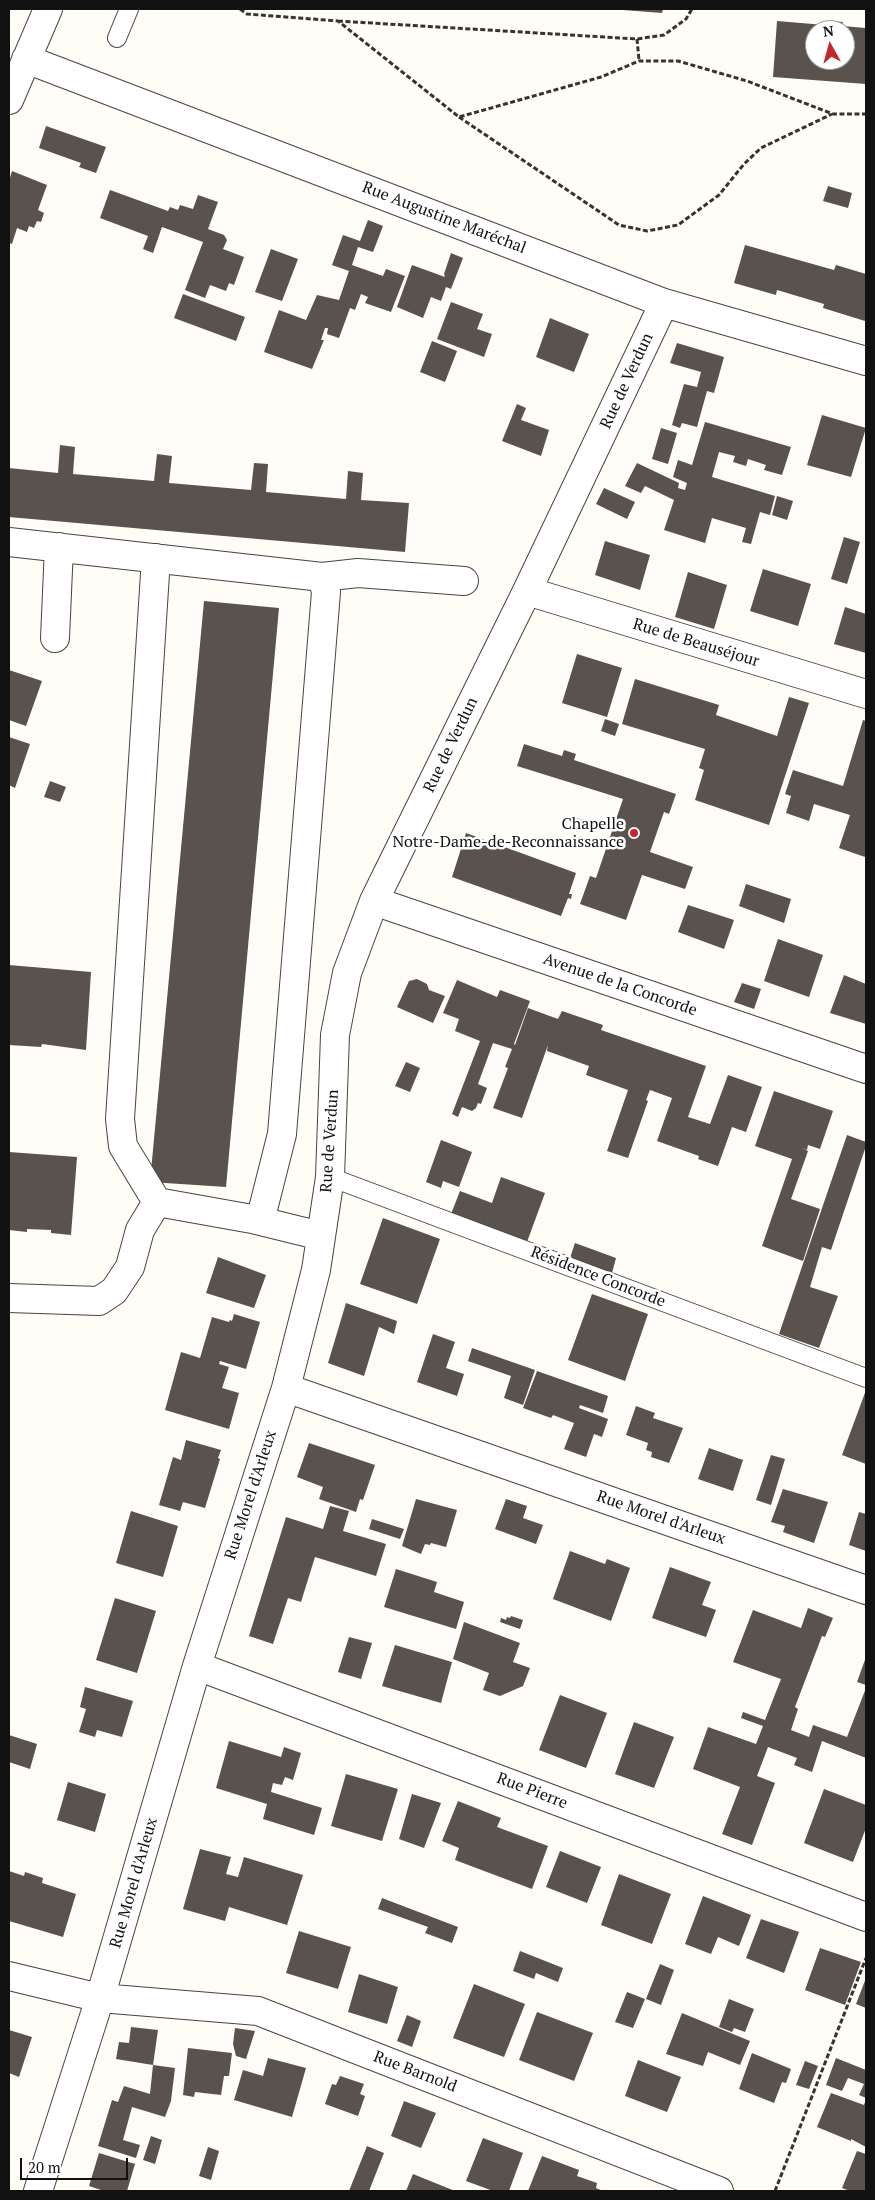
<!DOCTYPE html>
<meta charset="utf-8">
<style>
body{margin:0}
#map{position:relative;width:875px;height:2200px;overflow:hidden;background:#fffdf5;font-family:"PT Serif",serif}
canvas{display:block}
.frame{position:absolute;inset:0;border:10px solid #111;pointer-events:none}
.north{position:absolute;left:805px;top:20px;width:50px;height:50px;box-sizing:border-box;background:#fff;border:1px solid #a0a0a0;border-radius:50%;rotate:353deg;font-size:14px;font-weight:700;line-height:20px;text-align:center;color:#111}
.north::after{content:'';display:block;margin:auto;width:18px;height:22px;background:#c4262e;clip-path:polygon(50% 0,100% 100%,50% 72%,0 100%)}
.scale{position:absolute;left:20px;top:2158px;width:108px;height:22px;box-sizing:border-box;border:2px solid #111;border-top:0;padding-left:6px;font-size:15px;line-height:18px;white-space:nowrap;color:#111;-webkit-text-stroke:4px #fff;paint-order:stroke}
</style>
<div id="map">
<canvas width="875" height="2200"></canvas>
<div class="frame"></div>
<div class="north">N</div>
<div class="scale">20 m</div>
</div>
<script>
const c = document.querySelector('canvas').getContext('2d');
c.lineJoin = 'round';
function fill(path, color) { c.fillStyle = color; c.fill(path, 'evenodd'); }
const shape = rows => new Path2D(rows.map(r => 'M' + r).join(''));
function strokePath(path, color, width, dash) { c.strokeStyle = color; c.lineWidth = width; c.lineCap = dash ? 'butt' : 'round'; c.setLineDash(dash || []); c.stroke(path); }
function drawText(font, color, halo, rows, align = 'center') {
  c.font = font + ' "PT Serif",serif'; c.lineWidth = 5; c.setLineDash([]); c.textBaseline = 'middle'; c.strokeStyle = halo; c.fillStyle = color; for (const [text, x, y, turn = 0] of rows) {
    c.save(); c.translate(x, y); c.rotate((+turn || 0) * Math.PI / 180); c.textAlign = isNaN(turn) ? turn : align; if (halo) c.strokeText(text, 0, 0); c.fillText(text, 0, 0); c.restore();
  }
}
const building = shape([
 [610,9,663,9,662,13],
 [777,21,825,25,826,21,843,22,842,26,866,28,866,84,773,77],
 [815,30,845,30,845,60,815,60],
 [46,126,106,147,96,173,79,167,81,163,39,148],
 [12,171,47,185,38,210,44,213,41,222,37,221,34,228,29,226,27,232,17,228,12,244,9,243,9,181],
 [828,186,852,193,848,208,823,201],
 [110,190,168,211,170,207,178,210,180,205,193,209,198,195,218,202,208,229,224,235,227,240,223,249,244,257,234,285,229,283,226,291,210,285,205,298,185,290,203,242,162,227,153,253,143,249,148,236,100,218],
 [368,220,383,226,373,252,358,247,352,265,383,276,386,269,405,276,391,312,365,303,368,297,361,294,355,310,350,308,339,338,327,334,328,328,325,328,321,340,324,340,312,369,264,352,279,310,306,320,317,295,339,300,349,271,332,265,343,235,360,241],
 [745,245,834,270,836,265,866,274,865,321,823,308,824,304,777,290,776,295,734,283],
 [271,249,298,259,282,301,255,292],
 [451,253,463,258,451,289,446,287,441,301,431,297,423,318,397,307,412,265,445,277,444,274],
 [183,294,245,317,236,341,174,318],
 [451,302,483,314,477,329,492,334,484,357,437,339],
 [550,318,589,334,574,372,536,357],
 [432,341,457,351,445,382,420,372],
 [677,343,724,357,714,393,707,391,697,427,682,423,680,428,672,425,684,384,697,387,701,372,670,363],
 [517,404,526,408,521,420,549,430,541,456,502,441],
 [822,415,866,428,851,477,807,465],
 [705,422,791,447,782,475,764,470,766,465,748,459,746,466,733,462,735,456,719,452,712,477,775,496,770,515,760,512,751,544,742,542,746,528,712,518,705,543,664,530,674,500,645,486,641,493,625,486,637,463,679,483,678,488,685,490,687,483,673,477,678,460,692,465],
 [661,428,677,433,668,464,652,459],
 [60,445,75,447,73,474,154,481,157,454,172,456,169,483,251,490,254,463,268,464,266,492,346,499,348,471,363,473,361,500,409,503,405,552,9,517,9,468,58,473],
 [604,488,635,502,627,519,596,504],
 [777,496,793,501,787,520,772,515],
 [844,537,860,542,847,584,831,579],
 [605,541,650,555,640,590,595,575],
 [763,569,811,584,798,626,750,611],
 [688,572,727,585,714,629,675,617],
 [204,601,279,608,226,1187,150,1182],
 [845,607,866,614,866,653,834,644],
 [577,654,622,668,607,717,562,703],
 [9,670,42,681,26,726,9,720],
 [635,679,719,705,716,715,777,736,789,697,809,703,769,825,695,800,704,770,699,768,705,749,622,724],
 [605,719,619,724,615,736,601,731],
 [863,720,866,721,865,857,839,848,850,815,814,804,809,821,786,813,791,796,785,794,793,770,843,786],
 [9,737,30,744,15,788,9,785],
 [524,744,562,756,564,750,576,754,574,760,676,794,669,814,664,812,650,852,693,867,685,889,642,875,626,920,580,904,590,876,596,878,623,799,517,766],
 [50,781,66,787,60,802,44,797],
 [574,817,583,820,581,826,572,823],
 [466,833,576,873,569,894,572,894,571,899,568,898,561,916,452,877],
 [746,884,791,899,784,923,739,906],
 [688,905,734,920,724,949,678,932],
 [778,939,823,955,809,997,764,981],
 [9,965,91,972,86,1050,42,1044,41,1047,9,1045],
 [844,975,866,984,866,1024,830,1013],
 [417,979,427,984,429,990,445,996,433,1023,397,1007,409,981],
 [457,980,497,997,500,990,530,1001,514,1044,515,1045,528,1008,558,1019,562,1011,603,1025,601,1030,706,1066,688,1117,710,1124,728,1075,762,1087,746,1132,732,1127,718,1166,698,1159,699,1156,657,1141,672,1098,650,1090,646,1100,648,1101,628,1158,607,1151,628,1090,586,1075,589,1066,547,1051,548,1045,522,1118,493,1108,508,1068,505,1067,512,1049,493,1043,478,1084,487,1088,481,1104,478,1103,476,1108,472,1111,462,1107,458,1117,452,1114,480,1041,455,1031,459,1019,443,1013],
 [742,983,761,989,754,1009,734,1002],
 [406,1062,420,1068,410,1092,395,1086],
 [774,1091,833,1111,820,1149,808,1145,807,1150,802,1148,808,1151,791,1199,820,1209,803,1261,762,1246,792,1159,755,1146],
 [847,1135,866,1142,866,1146,831,1250,822,1247,810,1287,838,1296,819,1348,779,1334],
 [441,1140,472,1152,459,1187,443,1181,441,1188,426,1182],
 [9,1152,77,1157,71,1235,51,1233,51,1230,27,1229,27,1232,9,1230],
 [501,1177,545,1193,527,1242,451,1214,460,1191,492,1203],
 [383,1218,440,1239,417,1304,360,1284],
 [575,1243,616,1258,612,1273,570,1258],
 [218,1257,266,1275,254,1308,206,1293],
 [592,1294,648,1314,625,1381,568,1360],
 [346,1303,397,1321,394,1334,379,1327,364,1376,328,1363],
 [234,1314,260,1322,246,1369,220,1361,219,1364,229,1367,222,1388,239,1393,229,1429,165,1410,181,1352,200,1358,212,1317,229,1322,230,1320,232,1321],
 [433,1334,455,1342,446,1368,464,1374,457,1396,417,1382],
 [472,1348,535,1370,523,1405,504,1398,511,1376,468,1361],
 [537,1371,608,1396,603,1413,580,1405,579,1408,608,1419,602,1437,594,1434,586,1457,564,1449,574,1423,553,1415,551,1418,523,1408],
 [866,1390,866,1464,842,1455],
 [636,1406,655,1413,653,1418,683,1428,669,1463,651,1457,652,1452,646,1450,648,1443,626,1435],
 [186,1440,221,1450,218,1458,220,1459,205,1508,183,1502,180,1511,159,1505,173,1457,181,1460],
 [309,1443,375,1465,363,1500,360,1499,356,1512,319,1499,323,1487,297,1477],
 [709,1448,743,1460,733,1491,698,1479],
 [771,1455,785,1459,771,1505,756,1500],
 [783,1489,828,1502,814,1543,783,1532,785,1526,771,1522],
 [416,1499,457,1510,446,1547,431,1543,430,1545,425,1544,421,1554,402,1546],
 [506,1499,527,1506,523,1518,543,1525,536,1544,495,1529],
 [330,1506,349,1511,343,1531,386,1544,376,1576,315,1557,301,1602,288,1598,273,1644,249,1636,286,1517,323,1529],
 [131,1511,178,1526,163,1577,116,1563],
 [859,1512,866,1514,866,1551,849,1545],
 [372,1519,404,1529,400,1539,369,1529],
 [570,1551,605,1564,607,1559,630,1568,611,1621,553,1599],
 [670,1567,711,1582,702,1605,716,1610,706,1637,652,1618],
 [396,1569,437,1582,434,1592,464,1602,456,1629,384,1607],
 [115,1598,156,1611,137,1673,96,1660],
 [808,1608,833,1618,825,1637,822,1636,795,1707,798,1709,791,1730,809,1737,813,1725,847,1737,866,1688,866,1758,822,1741,812,1772,794,1765,797,1758,768,1747,757,1776,775,1783,752,1845,722,1834,740,1787,693,1769,708,1727,756,1744,763,1726,741,1718,743,1712,765,1720,781,1679,733,1662,753,1610,801,1628],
 [511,1616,523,1620,520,1629,500,1622,501,1618,506,1620,507,1617,510,1618],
 [464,1622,520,1643,513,1662,530,1668,523,1686,500,1696,483,1690,489,1673,453,1659],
 [349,1637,372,1643,361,1679,338,1672],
 [395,1645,452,1662,441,1703,382,1686],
 [866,1657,866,1685,857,1682],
 [85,1687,133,1701,122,1737,97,1730,95,1737,79,1732,86,1709,80,1707],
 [560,1695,607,1713,586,1768,539,1750],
 [634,1722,674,1737,654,1788,615,1774],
 [9,1735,37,1744,30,1769,9,1762],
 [229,1741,281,1757,284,1747,301,1753,293,1780,285,1777,282,1785,273,1783,271,1792,322,1808,314,1835,263,1819,267,1804,216,1788],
 [346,1774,398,1789,382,1841,331,1826],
 [68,1782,106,1794,95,1832,57,1820],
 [824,1789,866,1805,866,1828,853,1862,804,1843],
 [412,1794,441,1803,424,1848,399,1839],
 [458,1801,501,1818,497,1827,548,1846,532,1889,455,1860,459,1848,442,1841],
 [200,1849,231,1857,226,1874,238,1877,244,1857,303,1875,287,1925,229,1907,225,1921,183,1909],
 [560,1851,601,1867,587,1903,546,1887],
 [9,1871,24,1876,25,1872,43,1878,42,1883,76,1894,63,1937,9,1921],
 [619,1874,671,1894,652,1944,601,1925],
 [703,1896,751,1915,739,1946,718,1937,711,1954,685,1944],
 [382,1898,458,1927,452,1943,425,1933,428,1927,378,1909],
 [761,1919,799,1932,784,1973,746,1958],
 [299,1931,351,1947,338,1989,286,1973],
 [820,1948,861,1962,845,2005,805,1990],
 [520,1951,563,1968,558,1982,536,1973,534,1979,513,1971],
 [660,1964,674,1970,661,2005,646,1999],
 [359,1974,398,1987,387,2024,348,2012],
 [866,1978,866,2008,856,2004],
 [474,1984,525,2004,504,2057,453,2038],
 [627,1992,645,1999,633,2028,615,2022],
 [729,1999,754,2009,745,2032,734,2028,732,2032,719,2027],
 [537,2012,593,2033,574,2081,519,2060],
 [682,2013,750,2041,740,2065,708,2052,703,2066,666,2054],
 [407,2015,421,2021,412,2047,397,2041],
 [131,2027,158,2030,153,2065,116,2059,119,2042,129,2043],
 [235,2028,255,2031,246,2059,236,2056,233,2044],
 [9,2030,32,2037,19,2077,9,2073],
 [188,2048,232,2053,229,2076,224,2076,221,2095,195,2092,194,2097,183,2095],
 [752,2053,791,2069,786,2083,782,2082,774,2103,739,2089],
 [268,2058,306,2068,292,2117,234,2100,243,2070,263,2076],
 [836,2058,866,2070,866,2098,859,2095,864,2084,848,2078,842,2091,826,2085],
 [638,2060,681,2077,667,2112,625,2096],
 [805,2061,818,2066,809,2089,796,2085],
 [153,2065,175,2068,171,2101,165,2117,132,2107,123,2140,140,2145,136,2158,98,2146,112,2100,118,2102,124,2086,150,2094],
 [340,2076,364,2084,360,2094,365,2096,358,2116,325,2104,332,2084,336,2085],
 [831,2093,864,2105,866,2099,866,2147,851,2139,851,2141,817,2127],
 [404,2101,436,2113,421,2148,391,2136],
 [151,2136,162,2140,155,2164,143,2160],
 [483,2138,523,2153,509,2191,493,2191,466,2181],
 [367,2146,384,2153,369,2191,349,2191],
 [208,2147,219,2151,211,2180,199,2176],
 [857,2151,866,2154,866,2191,850,2191,842,2188],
 [99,2153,135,2164,127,2191,104,2191,89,2186],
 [542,2156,579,2170,577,2176,597,2183,596,2188,603,2191,528,2191],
 [413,2174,455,2191,406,2191]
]);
const path = shape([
 [240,9,247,14,338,21,459,117,601,77,639,61,678,61,747,81,833,114,866,114],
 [338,21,637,39,664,35,686,19,692,9],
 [637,39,639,60],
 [459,117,619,225,647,231,678,225,719,195,744,164,761,148,832,114],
 [775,2191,866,1958]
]);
const lane = shape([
 [117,38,129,9],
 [330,1177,866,1378]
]);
const street = shape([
 [26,59,664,303,866,361],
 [9,100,48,9],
 [9,542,322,577,326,592,282,1134,260,1221],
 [156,558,120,1119,123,1146,157,1202],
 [322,577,358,573,464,581],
 [527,591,866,694],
 [55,638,59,547],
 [374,901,866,1069],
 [9,1298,99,1301,114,1291,130,1267,140,1230,157,1202,252,1219,321,1236],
 [286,1388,866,1590],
 [197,1666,866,1917],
 [9,1976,100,1998,258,2011,719,2191],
 [38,2191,100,1998,197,1666,286,1388,316,1270,330,1177,335,1035,347,973,374,901,527,591,664,303]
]);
const markers = [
 [634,833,5,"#c4262e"]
];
const streetNames = [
 ["Rue Augustine Maréchal",444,218,21],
 ["Rue de Verdun",627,381,-65],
 ["Rue de Beauséjour",696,643,17],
 ["Rue de Verdun",451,745,-64],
 ["Avenue de la Concorde",620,985,19],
 ["Rue de Verdun",330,1141,-86],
 ["Résidence Concorde",598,1277,21],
 ["Rue Morel d'Arleux",251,1495,-72],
 ["Rue Morel d'Arleux",661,1518,19],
 ["Rue Pierre",532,1791,21],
 ["Rue Morel d'Arleux",134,1883,-74],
 ["Rue Barnold",415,2072,21]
];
const poiNames = [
 ["Chapelle",624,824],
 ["Notre-Dame-de-Reconnaissance",624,842]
];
fill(building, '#5a524d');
strokePath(lane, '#444', 20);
strokePath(street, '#444', 30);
strokePath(path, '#333', 3, [5, 2.5]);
strokePath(lane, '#fff', 18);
strokePath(street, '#fff', 28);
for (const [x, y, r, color] of markers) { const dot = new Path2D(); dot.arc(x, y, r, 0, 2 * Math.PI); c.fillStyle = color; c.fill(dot); strokePath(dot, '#fff', 2); }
drawText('16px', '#111', '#fff', streetNames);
drawText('16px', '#111', '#fff', poiNames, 'right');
</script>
